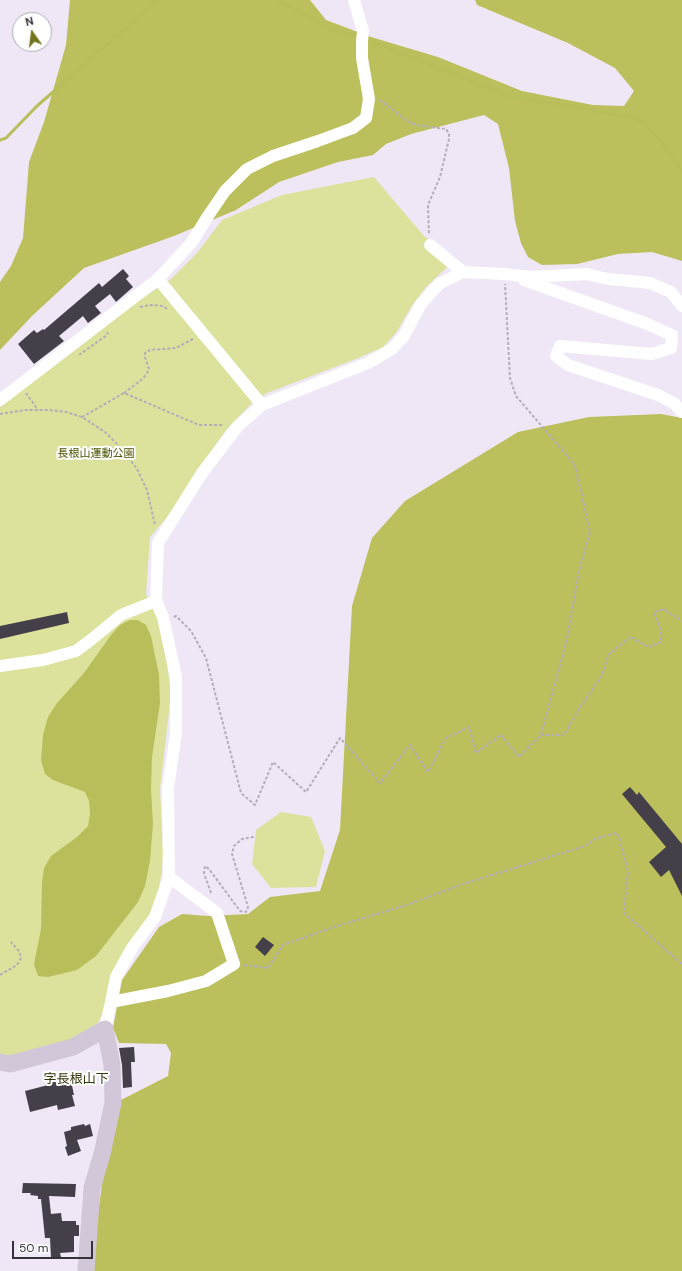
<!DOCTYPE html>
<meta charset="utf-8">
<style>
body{margin:0}
#map{position:relative;width:682px;height:1271px;overflow:hidden;background:#efe7f6;font-family:"DM Sans",sans-serif}
canvas{display:block}
.north{position:absolute;left:12px;top:12px;width:40px;height:40px;box-sizing:border-box;background:#fff;border:1px solid #aeadaf;border-radius:50%;rotate:346deg;font-size:11px;font-weight:700;line-height:16px;text-align:center;color:#353238}
.north::after{content:'';display:block;margin:auto;width:14px;height:18px;background:#72751d;clip-path:polygon(50% 0,100% 100%,50% 72%,0 100%)}
.scale{position:absolute;left:12px;top:1241px;width:81px;height:18px;box-sizing:border-box;border:2px solid #353238;border-top:0;padding-left:5px;font-size:12px;line-height:14px;white-space:nowrap;color:#353238;-webkit-text-stroke:3px #fff;paint-order:stroke}
</style>
<div id="map">
<canvas width="682" height="1271"></canvas>
<div class="north">N</div>
<div class="scale">50 m</div>
</div>
<script>
const c = document.querySelector('canvas').getContext('2d');
c.lineJoin = 'round';
function fill(path, color) { c.fillStyle = color; c.fill(path, 'evenodd'); }
const shape = rows => new Path2D(rows.map(r => 'M' + r).join(''));
function strokePath(path, color, width, dash) { c.strokeStyle = color; c.lineWidth = width; c.lineCap = dash ? 'butt' : 'round'; c.setLineDash(dash || []); c.stroke(path); }
function drawText(font, color, halo, rows, align = 'center') {
  c.font = font + ' "DM Sans","Noto Sans JP",sans-serif'; c.lineWidth = 4; c.setLineDash([]); c.textBaseline = 'middle'; c.strokeStyle = halo; c.fillStyle = color; for (const [text, x, y, turn = 0] of rows) {
    c.save(); c.translate(x, y); c.rotate((+turn || 0) * Math.PI / 180); c.textAlign = isNaN(turn) ? turn : align; if (halo) c.strokeText(text, 0, 0); c.fillText(text, 0, 0); c.restore();
  }
}
const green = shape([
 [374,177,423,235,455,260,426,287,411,307,396,333,383,347,356,359,267,393,252,403,226,430,211,451,169,515,150,537,146,594,157,616,167,663,171,695,160,789,163,853,162,870,158,894,151,913,98,1023,72,1041,14,1056,0,1054,0,407,79,347,129,307,171,279,197,253,222,220,282,195],
 [281,812,311,817,325,851,316,887,271,888,252,864,256,830]
]);
const forest = shape([
 [70,0,310,0,326,20,371,37,438,57,522,91,593,105,624,106,634,91,615,68,568,43,477,5,475,0,682,0,682,261,652,252,618,254,577,264,542,265,528,257,521,243,515,221,509,168,498,124,484,115,411,134,386,144,373,155,338,162,279,182,236,210,174,236,84,268,32,316,0,350,0,282,11,266,23,238,29,162,44,122,66,45],
 [661,414,682,418,682,1271,92,1271,92,1258,105,1162,117,1102,168,1076,171,1053,166,1044,119,1043,113,1028,122,980,159,927,182,914,208,916,248,914,270,897,320,891,340,830,352,606,372,538,405,501,518,432,589,417]
]);
const water = shape([
 [130,620,138,620,146,625,151,636,159,675,160,703,152,757,151,789,153,824,150,861,145,886,138,902,96,956,77,970,48,977,38,976,34,964,41,929,42,882,44,868,51,856,77,837,88,826,90,814,89,801,85,792,53,780,45,774,41,760,43,735,48,717,57,703,84,673,111,635,120,625]
]);
const stream = shape([
 [276,0,329,28,360,37],
 [366,39,506,95,591,110,595,112,629,116,643,122,648,127,662,143,682,171],
 [0,140,6,138,37,106,158,0]
]);
const building = shape([
 [123,269,129,276,126,279,133,287,116,302,110,294,95,306,101,313,88,323,83,316,59,336,64,341,34,364,18,344,34,330,37,333,43,329,44,330,99,283,102,287],
 [67,612,69,623,0,639,0,626],
 [630,787,637,795,639,792,682,844,682,896,669,870,661,877,649,862,666,847,622,794],
 [263,937,274,945,265,956,255,947],
 [134,1047,135,1062,131,1062,132,1087,123,1088,122,1065,119,1048],
 [70,1076,74,1095,72,1095,75,1106,58,1110,57,1105,30,1112,25,1091,52,1084,51,1081],
 [84,1124,85,1126,90,1124,93,1136,77,1140,81,1151,68,1156,65,1147,67,1146,64,1132,71,1130,71,1127],
 [23,1183,76,1184,75,1197,49,1196,51,1214,61,1213,62,1221,76,1221,76,1225,79,1225,79,1236,74,1236,74,1252,60,1253,61,1257,51,1258,50,1238,45,1238,41,1199,38,1199,38,1196,30,1195,31,1193,22,1193]
]);
const path = shape([
 [380,100,407,121,416,125,446,129,449,134,449,139,440,177,428,205,429,235],
 [140,307,151,305,163,306,167,309],
 [79,355,107,335,108,332],
 [26,393,38,410],
 [124,393,140,381,146,375,149,369,145,357,145,353,150,350,176,348,193,339],
 [0,414,26,410,49,410,66,412,82,417,105,432,122,449,137,469,147,490,155,525],
 [82,417,124,393,199,425,224,425],
 [174,617,176,616,191,631,206,658,241,793,255,805,273,762,306,792,340,738,380,783,410,745,428,772,446,738,469,727,476,753,501,735,519,757,541,735,567,639,579,571,590,532,575,465,516,396,510,378,505,284],
 [541,735,564,735,579,709,601,677,609,654,630,637,649,647,661,642,661,632,654,612,664,609,682,621],
 [211,893,204,873,205,866,209,869,240,911,246,912,248,907,232,854,234,846,242,839,254,837],
 [244,965,268,968,283,945,334,927,407,905,460,885,585,846,595,839,616,833,619,837,628,872,624,913,682,964],
 [0,975,17,965,21,958,19,951,11,942]
]);
const street = shape([
 [430,245,463,272],
 [158,279,262,405],
 [524,280,645,323,672,335,671,348,652,354,560,346,556,356,568,365,658,395,675,404,682,412],
 [0,400,158,279,192,242,208,216,225,191,247,169,273,156,318,141,353,128,366,118,369,99,362,58,362,41,363,31,354,0],
 [0,666,43,660,76,651,92,639,121,615,156,601],
 [111,1002,116,977,132,948,155,917,169,877,168,788,176,733,176,677,163,617,156,601,158,543,202,473,238,426,262,405,368,363,392,349,404,336,421,304,439,284,463,272,504,274,532,277,586,274,608,279,650,283,671,292,682,306],
 [105,1029,111,1002,168,991,206,981,234,964,217,913,169,877]
]);
const secondary = shape([
 [0,1062,10,1064,73,1047,105,1029,112,1065,113,1103,102,1154,92,1188,86,1271]
]);
const parkNames = [
 ["長根山運動公園",96,454]
];
const quarterNames = [
 ["字長根山下",76,1080]
];
fill(green, '#dce29c');
fill(forest, '#bbc05c');
fill(water, '#b8be5a');
strokePath(stream, '#b8be5a', 3);
fill(building, '#453f4a');
strokePath(path, '#b3adb9', 2, [3, 2]);
strokePath(street, '#fff', 12);
strokePath(secondary, '#d1c7d8', 17);
drawText('11px', '#4f5201', '#fff', parkNames);
drawText('13px', '#34360c', '#fff', quarterNames);
</script>
